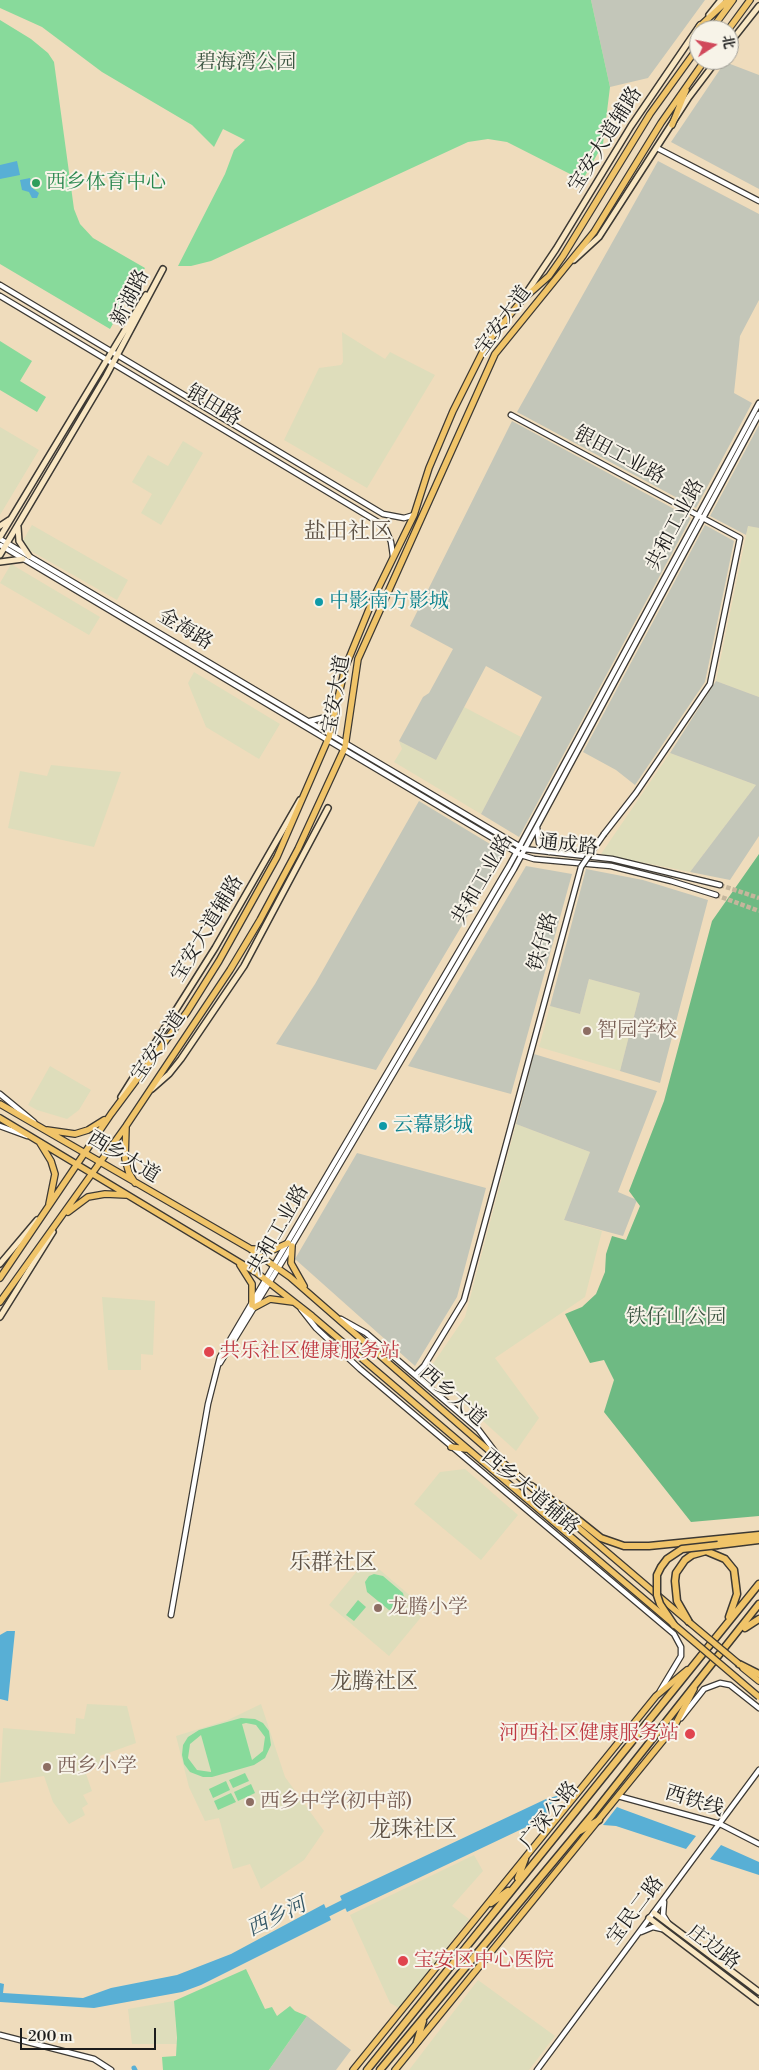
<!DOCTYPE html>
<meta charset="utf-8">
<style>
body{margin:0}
#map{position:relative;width:759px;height:2070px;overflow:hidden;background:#efdcbc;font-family:"Libre Bodoni","Noto Serif SC",serif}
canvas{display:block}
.north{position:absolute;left:689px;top:20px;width:50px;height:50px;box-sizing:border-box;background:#f7f3e8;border:1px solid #9f9d96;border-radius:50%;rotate:79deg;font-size:14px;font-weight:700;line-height:20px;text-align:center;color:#1c1c1c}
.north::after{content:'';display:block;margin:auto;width:18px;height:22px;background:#d1495b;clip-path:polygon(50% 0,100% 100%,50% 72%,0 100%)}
.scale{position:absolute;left:20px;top:2028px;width:136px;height:22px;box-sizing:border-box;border:2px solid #1c1c1c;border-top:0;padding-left:6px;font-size:15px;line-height:18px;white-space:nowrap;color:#1c1c1c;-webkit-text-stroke:4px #f7f3e8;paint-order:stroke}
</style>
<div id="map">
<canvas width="759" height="2070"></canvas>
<div class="north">北</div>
<div class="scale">200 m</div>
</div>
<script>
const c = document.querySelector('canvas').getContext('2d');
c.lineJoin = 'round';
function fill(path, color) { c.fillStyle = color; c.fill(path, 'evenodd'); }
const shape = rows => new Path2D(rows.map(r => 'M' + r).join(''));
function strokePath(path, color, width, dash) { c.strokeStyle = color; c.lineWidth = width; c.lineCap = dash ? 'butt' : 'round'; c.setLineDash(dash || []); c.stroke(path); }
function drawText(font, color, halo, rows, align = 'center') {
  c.font = font + ' "Libre Bodoni","Noto Serif SC",serif'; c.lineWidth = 4; c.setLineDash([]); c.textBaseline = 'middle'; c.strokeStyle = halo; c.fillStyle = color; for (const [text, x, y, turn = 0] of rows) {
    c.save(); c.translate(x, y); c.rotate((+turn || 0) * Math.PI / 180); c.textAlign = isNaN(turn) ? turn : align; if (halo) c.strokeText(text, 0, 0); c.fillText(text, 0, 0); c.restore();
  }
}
const built = shape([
 [342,332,385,359,390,352,435,375,367,488,284,440,319,368,341,365,343,362],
 [0,427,39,450,0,515],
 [183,441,203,453,161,525,141,513,152,494,132,482,148,455,168,466],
 [32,525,128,580,117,600,24,547,22,542],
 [748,526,759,528,759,697,716,681],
 [11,564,100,617,89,635,0,583],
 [194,672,280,724,259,759,206,727,188,683],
 [464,707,521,737,481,814,394,762,402,749,399,741,436,760],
 [670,753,756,785,690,872,601,854],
 [51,765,121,772,94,847,8,828,20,771,47,776],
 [589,979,640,993,620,1071,539,1047,550,1006,580,1014],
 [50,1066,91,1090,79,1110,67,1119,37,1110,28,1105],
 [516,1124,590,1152,564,1220,602,1231,585,1297,495,1358,539,1418,516,1451,428,1371,465,1317],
 [102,1297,155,1301,153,1355,141,1354,141,1370,108,1370],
 [465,1469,518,1515,481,1560,414,1504,440,1472],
 [367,1559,427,1610,389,1656,329,1605],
 [87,1704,127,1706,136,1743,100,1756,102,1764,85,1771,92,1791,83,1795,88,1804,82,1808,85,1815,69,1824,53,1802,44,1776,0,1783,3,1728,75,1734,76,1718,84,1719],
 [261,1704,285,1777,324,1831,304,1860,261,1889,250,1864,233,1869,219,1818,205,1821,189,1787,176,1736,228,1720],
 [474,1855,483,1871,452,1906,469,1919,399,2008,390,2003,350,1915],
 [478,1980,555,2036,529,2070,409,2070],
 [174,2001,177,2044,132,2044,128,2009]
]);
const industrial = shape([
 [591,0,705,0,648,78,610,87],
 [725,62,759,75,759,189,671,142],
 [658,161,759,214,759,300,740,336,734,393,752,403,696,508,517,412],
 [512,421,691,518,519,837,481,814,542,697,486,666,436,760,399,741,423,697,429,693,453,649,410,626],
 [759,425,759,528,748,526,746,535,710,516],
 [705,525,734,541,705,682,635,785,616,770,583,752],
 [716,681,759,697,759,836,730,880,690,872,756,785,670,753],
 [419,801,505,853,376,1070,276,1044,315,984],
 [526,866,572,874,511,1094,408,1066],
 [586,869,643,880,708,900,660,1083,620,1071,640,993,589,979,580,1014,550,1006],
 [534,1054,657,1091,618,1192,637,1200,623,1236,564,1220,590,1152,516,1124],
 [357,1153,486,1188,457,1297,415,1366,295,1259],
 [307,2016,351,2050,336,2070,269,2070]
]);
const green = shape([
 [0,0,591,0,610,87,603,144,585,176,576,177,507,142,488,139,468,142,211,261,191,266,178,266,225,174,234,150,245,140,223,129,214,147,192,125,102,72,42,27,0,8],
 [0,20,31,39,48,53,54,62,74,209,80,224,93,238,145,268,110,329,0,264],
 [0,341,32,361,20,381,46,397,37,412,0,390],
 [374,1574,383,1576,403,1593,405,1602,401,1608,395,1611,389,1610,367,1592,365,1582,369,1576],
 [358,1600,366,1607,354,1621,346,1615],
 [241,1718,255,1719,263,1723,269,1731,271,1745,265,1758,254,1765,212,1777,203,1777,190,1772,184,1764,182,1755,183,1745,188,1737,199,1730],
 [246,1723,256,1725,265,1737,263,1751,252,1760,242,1724],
 [201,1735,211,1771,211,1772,197,1770,188,1758,190,1744],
 [245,1773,249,1781,233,1788,229,1780],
 [226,1781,230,1790,213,1798,209,1789],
 [251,1784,255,1793,238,1801,234,1792],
 [231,1793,236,1802,218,1810,214,1801],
 [246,1969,265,2009,272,2007,277,2016,290,2006,295,2011,307,2016,269,2070,163,2070,162,2057,176,2056,177,2038,174,2001]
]);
const forest = shape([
 [759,854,759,1516,691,1522,604,1412,614,1380,604,1360,590,1363,565,1314,582,1307,596,1294,605,1272,606,1254,612,1236,626,1240,640,1206,629,1191,664,1101,712,921]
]);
const water = shape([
 [17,161,20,175,0,179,0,165],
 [30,178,31,187,39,193,37,198,32,198,29,192,22,190,20,180],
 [7,1631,15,1631,8,1701,0,1699,0,1635],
 [563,1794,543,1819,347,1912,340,1896,546,1799],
 [617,1807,622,1809,696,1836,686,1849,616,1826,603,1825],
 [721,1845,759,1862,759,1875,710,1859],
 [324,1904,331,1920,201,1985,182,1992,94,2008,0,2002,0,1983,4,1984,3,1993,83,1998,111,1988,177,1975,231,1954]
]);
const canal = shape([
 [134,2068,135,2070]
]);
const river = shape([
 [318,1917,354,1899]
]);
const tertiaryTunnel = shape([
 [720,885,759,898],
 [716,895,759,911]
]);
const tertiary = shape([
 [657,148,759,201],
 [0,285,383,514,404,518,414,515],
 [0,296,378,522,386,530,391,542,393,556],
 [511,415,740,538,710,684,636,793,604,834],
 [0,539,524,849,612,859,720,885],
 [0,545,521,855,534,859,611,866,671,881,716,895],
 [310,721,326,717,335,707],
 [537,827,539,843,549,852],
 [0,1094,34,1122],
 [0,1126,27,1136],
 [301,1309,316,1328,360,1369,674,1634,681,1647,681,1656,660,1691],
 [341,1319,366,1333,478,1429,500,1458],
 [220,1363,285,1257,514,869,759,414],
 [415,1375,424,1366,464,1300,581,867],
 [171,1615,208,1404,220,1357,509,866,759,403],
 [681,1718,704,1689,720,1683,730,1685,759,1708],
 [618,1796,720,1824,759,1844],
 [664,1902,663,1915,668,1923],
 [641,1932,653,1927,662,1929],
 [0,2035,94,2059,111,2070],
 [537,2070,759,1770]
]);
const secondary = shape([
 [709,15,721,0],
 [729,44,759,6],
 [574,260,599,237,689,97,717,60],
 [525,295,556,249,631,126,700,25],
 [0,526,9,520],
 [18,527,19,541,29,556],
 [0,537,146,295],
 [0,555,106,376,163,269],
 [0,562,23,559],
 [152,1089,169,1074,181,1059,244,966,328,808],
 [121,1097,215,948,300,800],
 [0,1264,37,1220],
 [0,1317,53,1232],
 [654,1913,759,1992],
 [649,1918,759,2002]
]);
const primary = shape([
 [699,27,728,0],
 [711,30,733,0],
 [728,30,750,0],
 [672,125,686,90],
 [0,1104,249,1248,290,1277,533,1489],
 [0,1118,257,1273,312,1316,482,1461],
 [126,1127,125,1159,129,1173,135,1183],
 [47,1130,75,1134,88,1130,104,1120],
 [40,1143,51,1161,55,1174,49,1204],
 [68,1212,88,1197,105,1194,126,1195],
 [292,1246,291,1263,304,1286],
 [252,1249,273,1250,288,1243],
 [240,1265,252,1284,252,1305],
 [0,1278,111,1114,187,1012,219,961,277,857,329,737,345,668,374,597,414,515,429,468,453,411,487,343,522,300,549,276,563,256,650,114,699,46],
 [0,1302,126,1126,230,970,260,920,298,849,345,747,358,659,495,354,594,232,661,123,705,60],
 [255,1307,270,1299,293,1302],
 [451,1447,466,1449],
 [540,1495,689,1622],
 [743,1668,759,1681],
 [353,2070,656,1696,687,1670],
 [395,2070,674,1727,694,1689]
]);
const trunk = shape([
 [531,1486,566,1510,601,1538,624,1546,649,1546,759,1535],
 [718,1545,759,1540],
 [689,1622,677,1601,675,1581,676,1573,685,1560,692,1555,706,1551,725,1559,734,1570,737,1594,729,1617],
 [745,1628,759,1619],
 [739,1664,759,1674],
 [580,1831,599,1820],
 [518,1878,525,1859],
 [491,1903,508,1891],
 [417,2042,423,2021],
 [367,2070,759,1584],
 [380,2070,593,1814,759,1604]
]);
const tertiaryBridge = shape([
 [581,867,604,834]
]);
const primaryBridge = shape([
 [482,1461,759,1697],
 [689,1622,739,1664]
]);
const trunkBridge = shape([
 [674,1625,660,1604,657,1595,657,1575,661,1567,667,1559,682,1549,718,1545]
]);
const markers = [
 [36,183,5,"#2e9e5b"],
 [319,602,5,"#0f9aa8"],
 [587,1031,5,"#8d6e63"],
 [383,1126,5,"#0f9aa8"],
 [209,1352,6,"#e0444e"],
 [378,1608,5,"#8d6e63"],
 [690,1734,6,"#e0444e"],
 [47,1767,5,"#8d6e63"],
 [250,1802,5,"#8d6e63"],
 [403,1961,6,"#e0444e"]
];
const parkNames = [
 ["碧海湾公园",246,63],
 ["铁仔山公园",676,1318]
];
const streetNames = [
 ["宝安大道辅路",606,140,-58],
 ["新湖路",131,298,-63],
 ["宝安大道",504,321,-54],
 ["银田路",213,406,31],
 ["银田工业路",619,456,28],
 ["共和工业路",676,525,-62],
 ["金海路",185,630,31],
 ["宝安大道",337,695,-80],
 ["通成路",568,846,6],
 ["共和工业路",483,880,-60],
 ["宝安大道辅路",208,929,-59],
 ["铁仔路",544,942,-74],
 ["宝安大道",159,1047,-56],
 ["西乡大道",123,1158,31],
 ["共和工业路",279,1230,-60],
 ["西乡大道",452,1397,41],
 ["西乡大道辅路",530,1493,40],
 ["西铁线",694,1802,17],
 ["广深公路",550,1816,-51],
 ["宝民二路",636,1911,-53],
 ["庄边路",713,1948,37]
];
const leisureNames = [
 ["西乡体育中心",46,183]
];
const cultureNames = [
 ["中影南方影城",329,602],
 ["云幕影城",393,1126]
];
const educationNames = [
 ["智园学校",597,1031],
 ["龙腾小学",388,1608],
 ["西乡小学",57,1767],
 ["西乡中学(初中部)",260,1802]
];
const healthNames = [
 ["共乐社区健康服务站",220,1352],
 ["河西社区健康服务站",679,1734,"right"],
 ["宝安区中心医院",414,1961]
];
const waterNames = [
 ["西乡河",277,1918,-26]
];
const quarterNames = [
 ["盐田社区",348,533],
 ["乐群社区",333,1564],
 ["龙腾社区",374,1683],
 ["龙珠社区",413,1831]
];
fill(built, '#deddbb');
fill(industrial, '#c3c6b9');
fill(green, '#88da9b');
fill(forest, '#6eba83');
fill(water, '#58afd5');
strokePath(canal, '#58afd5', 5);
strokePath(river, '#58afd5', 9);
strokePath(tertiaryTunnel, '#c5b69c', 4.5, [4.5, 2]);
strokePath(tertiary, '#3c3934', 7);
strokePath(secondary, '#3c3934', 8);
strokePath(primary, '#3c3934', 8);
strokePath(trunk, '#3c3934', 9);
strokePath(tertiary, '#fff', 4.5);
strokePath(secondary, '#f9e7c3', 5);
strokePath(primary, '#f0c469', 5.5);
strokePath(trunk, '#f0c469', 6);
strokePath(tertiaryBridge, '#3c3934', 7, []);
strokePath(primaryBridge, '#3c3934', 8, []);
strokePath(trunkBridge, '#3c3934', 9, []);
strokePath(tertiaryBridge, '#fff', 4.5);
strokePath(primaryBridge, '#f0c469', 5.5);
strokePath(trunkBridge, '#f0c469', 6);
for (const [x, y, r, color] of markers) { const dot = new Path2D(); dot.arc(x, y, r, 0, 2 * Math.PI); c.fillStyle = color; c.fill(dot); strokePath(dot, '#f7f3e8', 2); }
drawText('20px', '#3c5542', '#f7f3e8', parkNames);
drawText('20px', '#1c1c1c', '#f7f3e8', streetNames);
drawText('20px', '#27864d', '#f7f3e8', leisureNames, 'left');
drawText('20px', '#0d838f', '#f7f3e8', cultureNames, 'left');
drawText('20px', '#785e54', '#f7f3e8', educationNames, 'left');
drawText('20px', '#be3a42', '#f7f3e8', healthNames, 'left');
drawText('italic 21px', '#345766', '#f7f3e8', waterNames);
drawText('22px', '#5c5043', '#f7f3e8', quarterNames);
</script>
